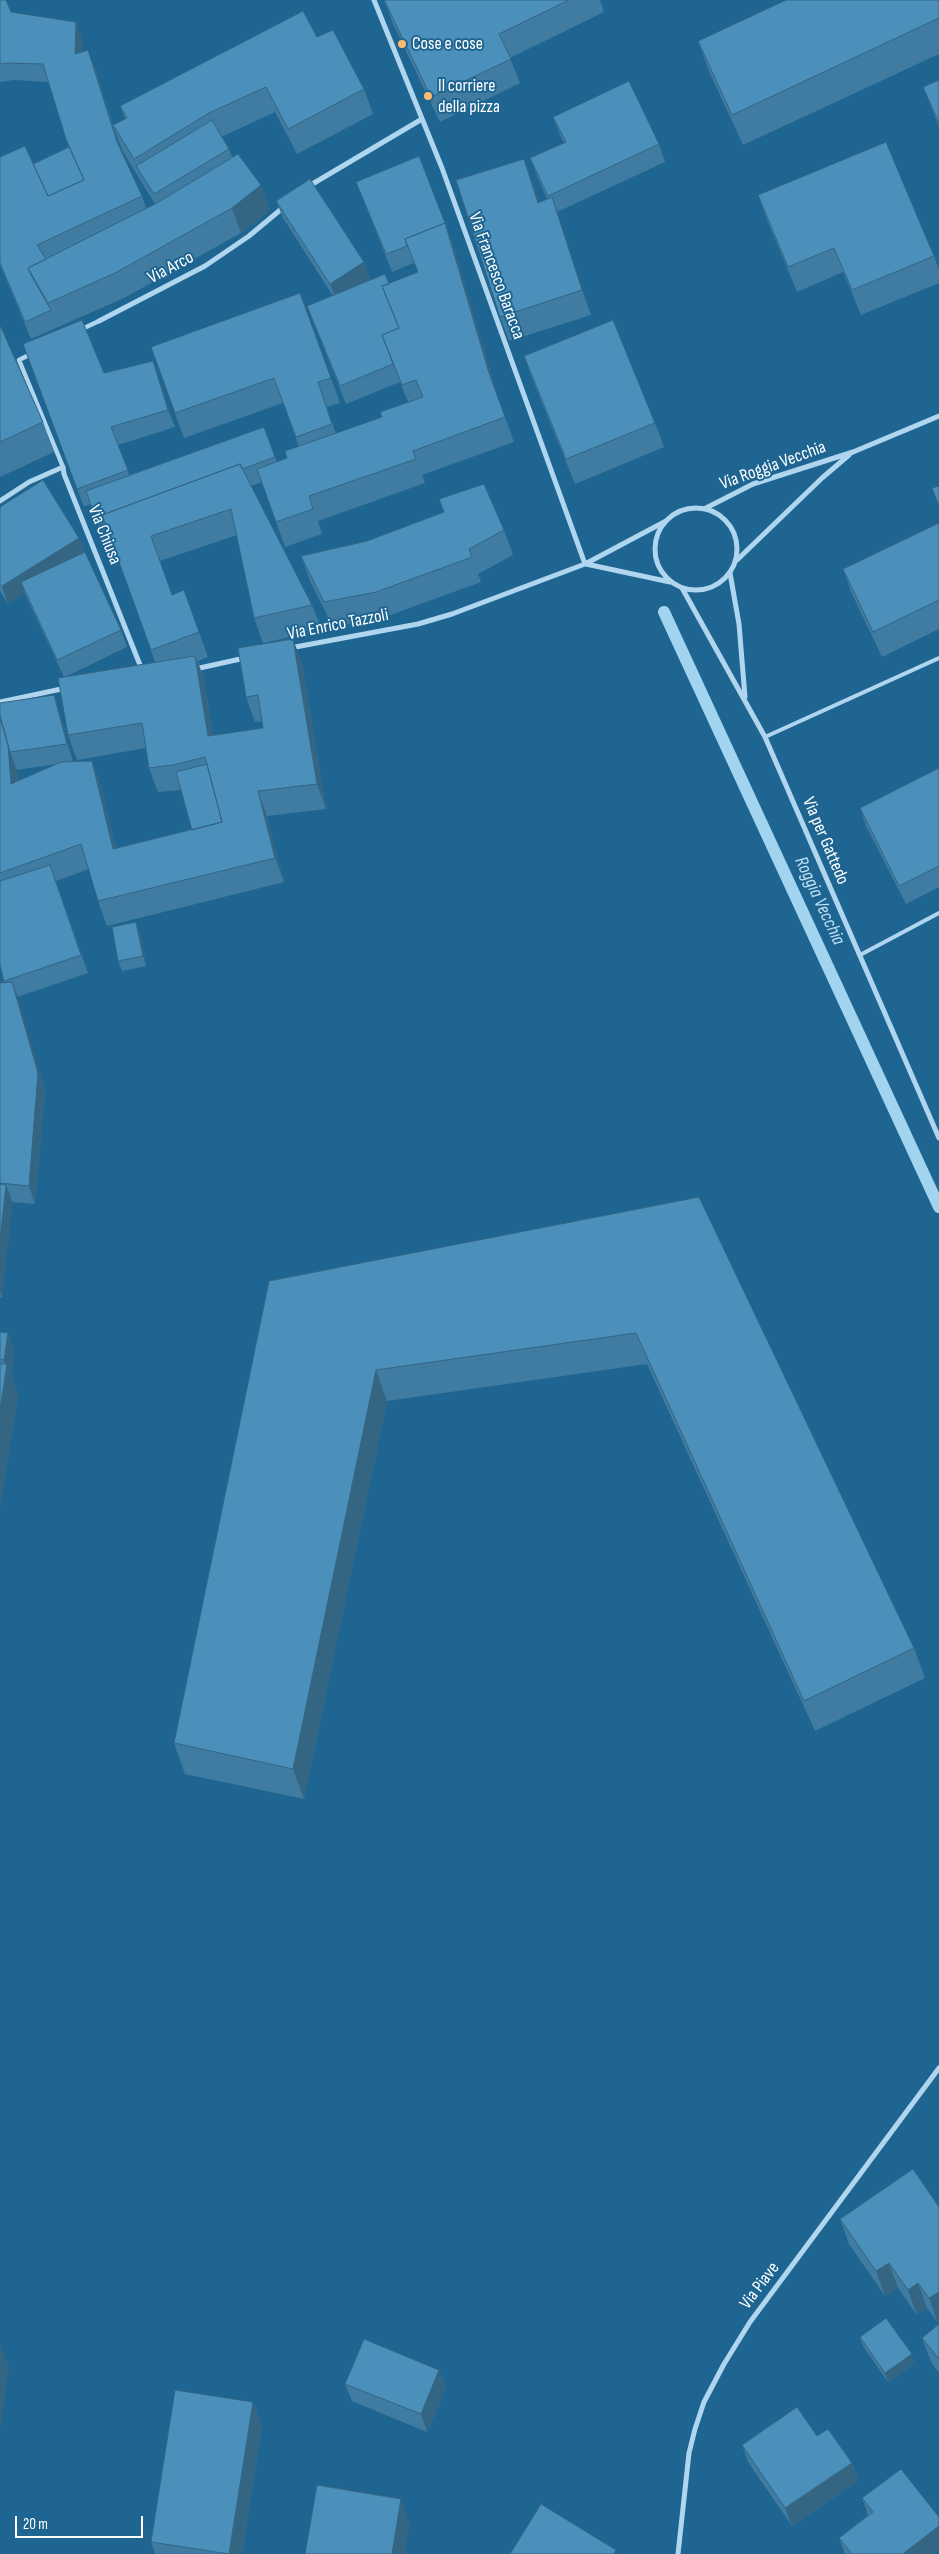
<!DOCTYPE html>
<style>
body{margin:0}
#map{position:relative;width:939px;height:2554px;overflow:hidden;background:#1e6592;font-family:"Sofia Sans Condensed",sans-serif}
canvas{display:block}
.scale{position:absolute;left:15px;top:2516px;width:128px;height:22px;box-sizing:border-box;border:2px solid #fff;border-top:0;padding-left:6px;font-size:15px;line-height:18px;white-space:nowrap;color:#fff;-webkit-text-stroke:4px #1e6592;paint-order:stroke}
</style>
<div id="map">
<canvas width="939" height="2554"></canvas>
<div class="scale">20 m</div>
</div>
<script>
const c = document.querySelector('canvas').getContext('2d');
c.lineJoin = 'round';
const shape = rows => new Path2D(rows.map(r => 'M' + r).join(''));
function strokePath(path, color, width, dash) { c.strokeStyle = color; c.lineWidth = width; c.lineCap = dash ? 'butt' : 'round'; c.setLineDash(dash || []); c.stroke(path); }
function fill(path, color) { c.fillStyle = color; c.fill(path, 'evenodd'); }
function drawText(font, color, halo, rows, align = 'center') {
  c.font = font + ' "Sofia Sans Condensed",sans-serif'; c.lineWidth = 4; c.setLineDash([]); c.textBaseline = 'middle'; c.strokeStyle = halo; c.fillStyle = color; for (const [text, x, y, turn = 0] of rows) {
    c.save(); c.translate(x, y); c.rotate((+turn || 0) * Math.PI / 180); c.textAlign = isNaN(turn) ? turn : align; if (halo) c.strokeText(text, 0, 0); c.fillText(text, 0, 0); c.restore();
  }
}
const stream = shape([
 [664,612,939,1207]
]);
const service = shape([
 [765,737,939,658],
 [860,955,939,913]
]);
const pedestrian = shape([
 [80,330,99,321],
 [31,354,19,360,63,467]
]);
const minor = shape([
 [374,0,442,168,585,564],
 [309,186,422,119],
 [99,321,205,266,249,236,285,206],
 [0,501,29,482,63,467,64,474,142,670],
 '655 549a41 41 0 1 1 82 0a41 41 0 1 1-82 0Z',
 [704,509,753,484,853,452,939,416],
 [737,560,822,478,849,455],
 [586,564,670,582],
 [730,573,739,624,745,697],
 [682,588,765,737,939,1138],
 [290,648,418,624,452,614,585,564,666,521],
 [195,669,245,658],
 [0,702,66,688],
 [678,2554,689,2453,695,2429,704,2402,724,2364,750,2322,939,2068]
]);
const wall = shape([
 [0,0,11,13,83,40,82,52,95,68,120,148,142,196,146,208,155,204,122,150,113,125,125,119,120,106,317,37,364,89,373,114,297,154,275,112,221,137,229,149,232,157,261,185,270,210,241,233,124,298,31,339,0,265,0,157,33,164,69,148,48,82,14,80,0,82],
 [384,0,600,0,604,12,510,58,520,83,440,122,393,24],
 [939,0,939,54,743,145,709,71,698,41],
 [939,80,939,127,923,87],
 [553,117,659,144,665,162,557,212,591,315,509,341,500,317,533,183,539,202,547,199,537,176,530,158,564,143,560,135],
 [356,182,445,223,454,248,498,397,514,442,422,475,425,483,318,521,322,534,285,547,262,482,251,486,312,605,322,630,263,643,254,618,237,535,160,561,172,595,184,590,208,657,198,661,204,680,213,736,263,728,262,721,255,722,246,697,302,663,326,809,267,816,284,882,107,926,98,901,89,869,56,881,88,973,17,997,45,1091,35,1204,12,1202,2,1297,0,1297,0,983,4,983,0,965,0,703,60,713,73,761,92,761,101,786,116,848,192,830,181,790,158,792,149,768,146,748,77,760,68,735,64,677,25,594,8,604,0,591,0,507,79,538,85,554,121,630,127,647,65,677,155,662,110,537,103,539,90,504,84,507,23,344,104,373,153,361,175,427,118,445,129,475,264,427,277,462,287,458,299,447,283,403,184,438,151,347,300,293,340,403,327,407,336,434,382,417,408,402,400,382,346,404,307,306,333,296,283,218,276,201,364,262,370,279,367,282,389,284,418,273,414,263,392,272],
 [56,764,18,781,17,770],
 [758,195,934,256,939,270,939,283,861,315,843,272,797,292,767,220],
 [0,325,43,422,54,452,0,477],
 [524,356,655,423,664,447,575,484,533,381],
 [439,499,504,530,513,555,478,574,481,582,385,617,333,627,310,581,301,556,367,541,444,512],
 [939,523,939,629,882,657,852,594,843,569],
 [939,768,939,887,906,904,866,826,860,808],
 [140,932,146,966,122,971,118,961],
 [699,1197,914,1648,925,1678,815,1731,647,1364,387,1401,304,1799,185,1774,174,1743,269,1281],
 [0,1332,8,1333,14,1351,11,1374,18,1395,0,1508],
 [913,2169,938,2323,927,2308,917,2315,898,2288,885,2296,849,2244,840,2219],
 [939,2324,939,2373,931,2362,922,2338],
 [860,2337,915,2363,888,2382,863,2346],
 [439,2370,446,2388,427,2432,352,2401,345,2384],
 [253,2402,262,2427,242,2554,155,2554,151,2542],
 [817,2436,852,2463,858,2481,792,2526,748,2462,742,2445],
 [862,2498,939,2517,939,2549,932,2554,845,2554,839,2538,868,2515]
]);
const shadedWall = shape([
 [76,22,83,40,81,72,75,54],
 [88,50,95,68,123,160,117,142],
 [524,159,533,183,547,227,538,203],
 [261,185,270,210,241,233,232,208],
 [552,197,561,222,591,315,582,290],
 [445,223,454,248,498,397,514,442,489,373],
 [364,262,370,279,337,301,330,284],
 [153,361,159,378,175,427,168,410],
 [79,538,86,556,21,582,25,594,8,604,2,586],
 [293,639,302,663,326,809,317,784],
 [195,656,204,680,217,761,208,736],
 [54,695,60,713,73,761,67,744],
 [0,718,10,752,17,770,20,809,11,784],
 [92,761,101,786,122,874,113,849],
 [258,791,267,816,284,882,275,858],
 [136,922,140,932,146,966,143,956],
 [12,982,19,1000,45,1091,35,1204,29,1186],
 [6,1185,13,1203,2,1297,0,1292,0,1241],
 [8,1333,14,1351,11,1374,18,1395,0,1508,0,1410,7,1368,4,1360],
 [376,1370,387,1401,304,1799,293,1769],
 [889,2263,898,2288,885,2296,876,2271],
 [918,2283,927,2308,917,2315,908,2290],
 [939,2292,939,2322,938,2323,929,2298],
 [0,2344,9,2367,0,2433],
 [912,2354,915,2363,888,2382,885,2373],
 [439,2370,446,2388,427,2432,421,2414],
 [253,2402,262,2427,242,2554,229,2554],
 [852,2463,858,2481,792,2526,785,2508],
 [401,2499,410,2524,405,2554,392,2554],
 [939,2526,939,2549,932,2554,904,2554,904,2553]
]);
const building = shape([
 [0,0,6,0,11,12,76,22,75,54,88,50,117,142,142,196,37,245,46,259,28,268,31,275,51,310,25,322,0,263,0,157,25,146,48,196,84,180,66,139,43,64,8,63,0,64,0,0],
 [384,0,569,0,499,34,511,59,431,97,384,0],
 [786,0,939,0,939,18,732,115,698,41,786,0],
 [303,11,317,37,333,30,364,89,288,129,266,87,209,113,134,159,113,125,127,118,120,106,303,11],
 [939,80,939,123,923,87,939,80],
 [629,81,659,144,548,196,530,158,566,142,553,117,629,81],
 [212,120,229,149,154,194,136,166,212,120],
 [886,142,934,256,852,290,834,248,788,267,758,195,886,142],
 [69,147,84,180,48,196,33,164,69,147],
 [238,154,261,185,232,208,115,273,48,303,28,268,155,204,238,154],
 [419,156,445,223,405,239,407,246,386,254,356,182,419,156],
 [524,159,538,203,552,197,582,290,500,317,456,180,524,159],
 [310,179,364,262,330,284,276,201,310,179],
 [445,223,489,373,505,417,413,451,416,459,309,496,313,509,276,522,257,469,287,458,285,451,382,417,380,412,423,397,416,380,402,385,382,335,399,328,382,286,418,272,405,239,445,223],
 [385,274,389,284,382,286,399,328,382,335,393,364,340,386,307,306,385,274],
 [300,293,331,378,318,382,332,424,296,437,274,378,175,413,151,347,300,293],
 [82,320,104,373,153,361,168,410,111,427,128,470,77,489,23,344,82,320],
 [613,320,655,423,566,459,524,356,613,320],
 [0,325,43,422,0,442,0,325],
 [264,427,275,457,242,469,240,464,102,515,103,519,97,522,86,491,264,427],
 [240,464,312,605,254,618,231,509,151,536,172,595,184,590,199,632,151,650,102,515,240,464],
 [43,480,79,538,2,586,0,584,0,507,43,480],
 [484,484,504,530,469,549,472,557,376,592,324,602,301,556,367,541,444,512,439,499,484,484],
 [939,486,939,506,932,488,939,486],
 [939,523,939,600,873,632,843,569,939,523],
 [85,552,121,630,57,660,21,582,85,552],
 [293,639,317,784,258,791,275,858,98,901,81,844,0,873,0,718,8,745,11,784,61,762,92,761,113,849,222,822,205,757,173,765,149,768,142,723,68,735,58,678,195,656,208,736,263,728,258,695,246,697,238,648,293,639],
 [54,695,67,744,10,752,0,715,0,703,54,695],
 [207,764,222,822,192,830,176,772,207,764],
 [939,768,939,866,899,886,860,808,939,768],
 [50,865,81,955,4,981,0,965,0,881,50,865],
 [136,922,143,956,118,961,112,927,136,922],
 [12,982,38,1073,29,1186,0,1183,0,983,12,982],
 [0,1184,6,1185,0,1241,0,1184],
 [699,1197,914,1648,804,1701,636,1333,376,1370,293,1769,174,1743,269,1281,699,1197],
 [0,1332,8,1333,4,1360,0,1359,0,1332],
 [0,1364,7,1364,0,1410,0,1364],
 [913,2169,939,2207,939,2292,929,2298,918,2283,908,2290,889,2263,876,2271,840,2219,913,2169],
 [886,2318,912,2354,885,2373,860,2337,886,2318],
 [939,2324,939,2359,922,2338,939,2324],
 [364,2339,439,2370,421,2414,345,2384,364,2339],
 [175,2390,253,2402,229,2554,151,2542,175,2390],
 [797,2407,817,2436,828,2429,852,2463,785,2508,742,2445,797,2407],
 [901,2469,939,2517,939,2526,904,2553,905,2554,852,2554,839,2538,873,2512,862,2498,901,2469],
 [317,2485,401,2499,392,2554,305,2554,317,2485],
 [541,2504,616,2550,614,2554,510,2554,541,2504]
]);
const markers = [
 [402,44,5,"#fdbb6e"],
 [428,96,5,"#fdbb6e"]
];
const poiNames = [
 ["Cose e cose",412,44],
 ["Il corriere",438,86],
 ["della pizza",438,107]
];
const streetNames = [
 ["Via Arco",171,268,-28],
 ["Via Francesco Baracca",496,276,70],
 ["Via Roggia Vecchia",773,466,-20],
 ["Via Chiusa",104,535,68],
 ["Via Enrico Tazzoli",338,625,-11],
 ["Via per Gattedo",825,841,67],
 ["Via Piave",760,2286,-53]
];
const waterNames = [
 ["Roggia Vecchia",819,901,65]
];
strokePath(stream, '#a2d4f0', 12);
strokePath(service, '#afd6ee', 4);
strokePath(pedestrian, '#afd6ee', 4.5);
strokePath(minor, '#afd6ee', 5);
fill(wall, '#407ca1');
fill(shadedWall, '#346583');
fill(building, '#4a90bb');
strokePath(building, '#346583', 1);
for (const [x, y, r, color] of markers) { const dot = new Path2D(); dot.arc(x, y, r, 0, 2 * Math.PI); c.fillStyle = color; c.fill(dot); strokePath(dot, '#1e6592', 2); }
drawText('18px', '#fff', '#1e6592', poiNames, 'left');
drawText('18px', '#fff', '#1e6592', streetNames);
drawText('italic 19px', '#bee1f6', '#1e6592', waterNames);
</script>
